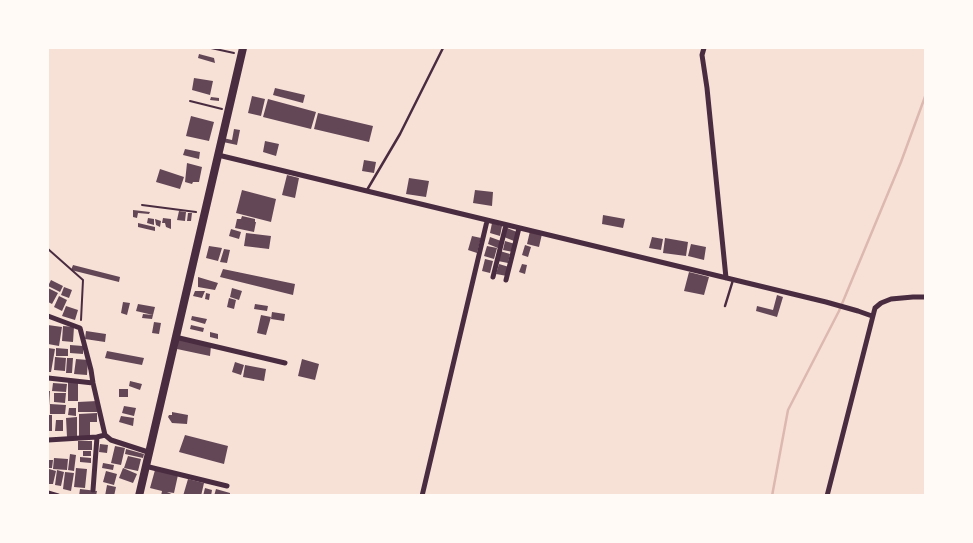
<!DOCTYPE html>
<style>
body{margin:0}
#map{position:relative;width:973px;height:543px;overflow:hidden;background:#f7e1d7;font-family:"Open Sans",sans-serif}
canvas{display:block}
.frame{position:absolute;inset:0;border:49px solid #fffaf5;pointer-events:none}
</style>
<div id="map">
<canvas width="973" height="543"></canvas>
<div class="frame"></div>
</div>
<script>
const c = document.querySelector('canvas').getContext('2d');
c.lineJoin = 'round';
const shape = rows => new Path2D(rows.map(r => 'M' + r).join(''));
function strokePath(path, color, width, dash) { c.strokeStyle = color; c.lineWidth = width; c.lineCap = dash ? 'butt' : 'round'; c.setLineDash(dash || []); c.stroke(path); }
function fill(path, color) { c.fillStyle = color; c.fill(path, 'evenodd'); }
const stream = shape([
 [772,496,788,410,839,311,901,162,926,94]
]);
const building = shape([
 [199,54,214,58,215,63,198,58],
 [194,78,213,81,210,95,192,90],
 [275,88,305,95,303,103,273,95],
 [252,96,265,99,261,116,248,113],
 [211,97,219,98,219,101,210,100],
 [268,99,316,112,311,129,263,117],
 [318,113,373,126,369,142,314,129],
 [191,116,214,122,209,141,186,136],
 [234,129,240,130,237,145,223,142,223,138,232,140],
 [265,141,279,144,276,156,263,152],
 [185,149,200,152,199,159,183,155],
 [364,160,376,162,374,173,362,171],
 [187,163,202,167,199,182,193,182,192,184,185,182],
 [160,169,184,177,180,189,156,182],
 [287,175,299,178,295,198,282,195],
 [409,178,429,181,426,197,406,194],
 [242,190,276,199,271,222,236,213],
 [475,190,493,192,492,206,473,203],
 [133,210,150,212,149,214,138,213,137,218,133,217],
 [179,211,186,212,185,221,177,220],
 [188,213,192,213,191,221,187,221],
 [603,215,625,219,623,228,602,224],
 [242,216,255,219,255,222,256,222,254,232,235,228,237,219,241,219],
 [148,218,154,219,154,225,147,223],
 [163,218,171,219,171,229,166,227,165,223,162,223],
 [155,219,161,221,160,227,156,225],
 [138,223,155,227,155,231,138,227],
 [492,223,502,226,500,236,490,233],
 [507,228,517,232,514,241,504,237],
 [231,229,241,232,239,239,229,236],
 [530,231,542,234,539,247,527,244],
 [246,233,271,236,269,249,244,246],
 [472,236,481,238,477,253,468,250],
 [490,237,501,241,498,248,488,244],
 [652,237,663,239,661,250,649,248],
 [665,238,688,242,686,256,663,253],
 [505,241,515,244,513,252,503,250],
 [691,244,706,247,704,260,688,256],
 [525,245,531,247,528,257,522,255],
 [209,246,222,248,218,261,206,258],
 [487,246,497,248,494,259,484,256],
 [224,249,230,250,227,263,220,262],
 [500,251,510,254,508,263,498,261],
 [485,259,493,261,490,273,482,271],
 [499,264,509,267,507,276,496,274],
 [522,264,527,265,525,274,519,272],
 [73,265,120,277,119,282,71,270],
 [223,269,295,284,293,295,220,277],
 [689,272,709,277,704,295,684,291],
 [198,277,218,283,215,290,198,287],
 [51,280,63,286,60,292,48,286],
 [64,287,72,290,69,298,61,295],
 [48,288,58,293,52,304,48,302],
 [232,288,242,291,239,300,230,297],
 [195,291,205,291,202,298,193,296],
 [206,293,210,294,209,300,205,299],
 [777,295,783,297,777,317,756,311,757,306,773,310],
 [59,296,67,300,62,311,54,307],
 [229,298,236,300,234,309,227,307],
 [123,302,130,303,127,315,121,313],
 [138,304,155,307,153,315,136,311],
 [255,304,268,306,267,311,254,309],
 [66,306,78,310,75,320,62,316],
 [272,312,285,314,284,321,271,319],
 [143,314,153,315,152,319,142,318],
 [261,315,271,317,266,335,257,333],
 [192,316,207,319,205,324,191,320],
 [154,322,161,323,159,334,152,333],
 [48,325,62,327,59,346,48,344],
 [191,325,204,328,203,332,190,329],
 [63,326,74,327,73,342,62,341],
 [86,331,106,334,105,342,85,339],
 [210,332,218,334,218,339,210,337],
 [178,339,211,346,210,356,177,349],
 [70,345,83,346,83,354,70,353],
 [48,348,55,349,51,372,48,372],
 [56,348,68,349,68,356,56,356],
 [107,351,144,358,142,365,105,358],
 [55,357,66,358,65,371,54,370],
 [67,358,73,358,72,373,66,373],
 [76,359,88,360,87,375,74,374],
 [302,359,319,364,315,380,298,376],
 [235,362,244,365,241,375,232,372],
 [245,365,266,369,264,381,243,377],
 [130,381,142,384,140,390,129,386],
 [68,382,78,383,78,401,68,401],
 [53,383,67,384,66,392,52,391],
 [119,389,128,389,128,397,119,397],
 [48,391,50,391,49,406,48,406],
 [54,393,66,393,65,403,54,402],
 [97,401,97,412,78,412,78,402],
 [50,404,66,405,65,414,50,414],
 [124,406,136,408,134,416,122,413],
 [69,408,76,408,76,416,68,415],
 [172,412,188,415,187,424,172,423,168,417,169,415,172,415],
 [97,413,97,422,90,422,90,436,79,436,79,414],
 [48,415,52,415,52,431,48,431],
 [121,416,134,418,133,426,119,422],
 [77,417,77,437,67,437,66,418],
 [56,420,63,420,63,431,55,431],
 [185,435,228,446,224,464,179,452],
 [78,441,92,441,92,450,78,450],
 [100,444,108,445,107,453,99,452],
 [115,446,125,448,121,465,111,463],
 [126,449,144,454,143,458,125,454],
 [83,451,91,451,91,456,83,456],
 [70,454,76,455,74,471,68,470],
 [128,456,141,459,138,471,124,468],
 [80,457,91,458,91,463,80,462],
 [54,458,68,459,67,470,53,469],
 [48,460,53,460,52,468,48,468],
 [103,463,114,465,113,470,102,468],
 [76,468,87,469,85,488,74,487],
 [123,468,137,474,133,483,119,478],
 [49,469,56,471,53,484,48,484],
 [57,470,64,472,61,486,55,485],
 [155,470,178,475,174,493,167,492,176,496,161,496,162,491,150,488],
 [106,471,117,474,114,485,103,482],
 [65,472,74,473,71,491,63,489],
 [188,479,204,483,201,496,183,496],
 [107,485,116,487,114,496,105,496],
 [205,488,212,490,211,496,203,496],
 [80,489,97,491,96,496,79,496],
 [216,489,230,493,230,496,214,496]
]);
const path = shape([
 [211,48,234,53],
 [190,101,222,109],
 [142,205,196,212],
 [48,249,83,280,81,320]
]);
const service = shape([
 [367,190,400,134,443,48],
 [725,306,733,280]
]);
const minor = shape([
 [704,48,702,55,707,88,726,278],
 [218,155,826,302,858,311,872,316],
 [493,277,506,225],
 [506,280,519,228],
 [48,316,80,328,91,370,93,383,105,435,111,440,148,452],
 [175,337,285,363],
 [48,378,93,383],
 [48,440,97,437,105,435],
 [145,466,227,486],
 [93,490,97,437],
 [48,493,58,496],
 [422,496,487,221],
 [827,496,875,308,881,303,891,299,913,297,926,297]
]);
const secondary = shape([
 [139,496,243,48]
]);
strokePath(stream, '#dcb8b0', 2.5);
fill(building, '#644757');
strokePath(path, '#4a2c40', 2);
strokePath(service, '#4a2c40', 2.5);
strokePath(minor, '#4a2c40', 5);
strokePath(secondary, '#4a2c40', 8);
</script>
